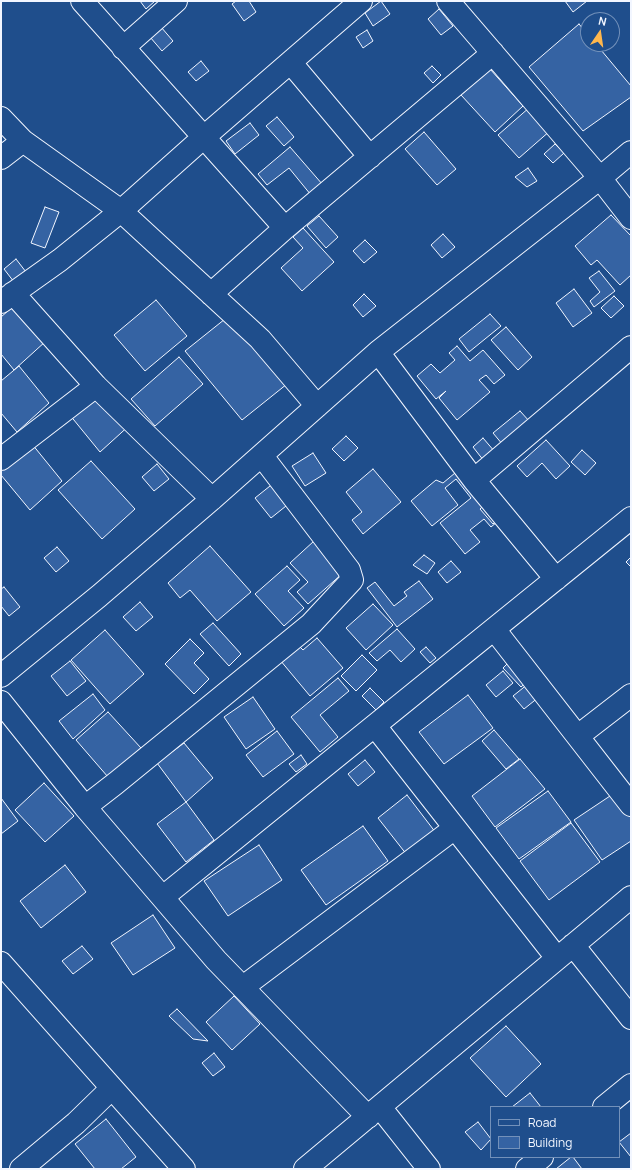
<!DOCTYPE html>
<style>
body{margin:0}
#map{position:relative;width:632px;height:1170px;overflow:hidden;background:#1f4e8c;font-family:Manrope,sans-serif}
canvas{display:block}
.frame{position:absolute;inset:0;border:2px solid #f2f6ff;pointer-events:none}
.legend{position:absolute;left:490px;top:1106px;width:130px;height:52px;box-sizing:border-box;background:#1f4e8c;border:1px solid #7391ba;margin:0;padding:5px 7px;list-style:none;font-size:12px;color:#f2f6ff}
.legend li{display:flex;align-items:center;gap:8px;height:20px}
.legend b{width:20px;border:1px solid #7391ba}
.north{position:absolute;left:580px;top:12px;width:40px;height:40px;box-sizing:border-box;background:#1f4e8c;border:1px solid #7391ba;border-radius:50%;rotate:13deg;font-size:11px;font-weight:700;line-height:16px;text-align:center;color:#f2f6ff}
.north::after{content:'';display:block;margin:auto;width:14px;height:18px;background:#ffb74d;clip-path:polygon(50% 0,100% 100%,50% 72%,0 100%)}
</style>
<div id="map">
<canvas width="632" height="1170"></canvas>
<div class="frame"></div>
<ul class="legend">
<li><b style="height:5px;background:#1f4e8c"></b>Road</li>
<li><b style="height:11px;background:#3563a3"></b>Building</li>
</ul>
<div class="north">N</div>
</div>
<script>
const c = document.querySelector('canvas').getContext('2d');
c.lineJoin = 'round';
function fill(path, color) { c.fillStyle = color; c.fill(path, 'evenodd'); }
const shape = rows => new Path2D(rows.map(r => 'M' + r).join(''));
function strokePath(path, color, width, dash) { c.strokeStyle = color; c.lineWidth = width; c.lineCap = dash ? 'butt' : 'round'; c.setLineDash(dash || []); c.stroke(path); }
const building = shape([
 [140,1,155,1,146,9,140,1],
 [236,1,249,1,256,12,244,21,232,4,236,1],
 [381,1,390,14,373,26,365,13,381,1],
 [565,1,587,1,573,12,565,1],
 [439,9,453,26,441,35,428,19,439,9],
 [579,24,588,35,588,44,596,44,631,86,631,97,583,131,529,67,579,24],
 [161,27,173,41,162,51,150,37,161,27],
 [367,30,373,41,363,48,356,37,367,30],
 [201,61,209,71,196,81,188,72,201,61],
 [432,66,441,75,433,83,424,73,432,66],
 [490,69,523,106,495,132,461,95,490,69],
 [530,107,551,130,519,158,498,135,530,107],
 [277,117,294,137,284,146,266,126,277,117],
 [250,123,259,135,235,154,226,141,250,123],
 [424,132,456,169,437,185,405,149,424,132],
 [555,144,564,153,553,163,544,154,555,144],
 [290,147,323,185,311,195,289,168,267,185,258,174,290,147],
 [528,168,537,181,527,187,515,177,528,168],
 [45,207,59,212,45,248,31,243,45,207],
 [611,215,631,236,631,275,620,285,597,260,591,265,575,246,611,215],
 [319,216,338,237,326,248,307,226,319,216],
 [303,228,334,262,302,291,281,268,303,248,293,237,303,228],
 [443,234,455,247,442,258,431,245,443,234],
 [365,240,377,252,364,263,353,251,365,240],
 [16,259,26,272,14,282,4,269,16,259],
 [599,271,615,291,594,307,590,301,600,292,589,278,599,271],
 [574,289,592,313,573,327,556,303,574,289],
 [364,294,376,306,363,317,353,305,364,294],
 [614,296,624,306,611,318,601,308,614,296],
 [156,300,187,336,145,371,114,335,156,300],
 [16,304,46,341,14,370,1,354,1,317,16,304],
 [490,314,501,326,469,352,459,339,490,314],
 [230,315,287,384,242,420,185,351,230,315],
 [506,327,532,357,518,370,491,340,506,327],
 [457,346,470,361,483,350,505,375,494,384,486,375,479,380,490,392,457,420,439,398,446,391,436,399,417,376,431,364,440,373,455,360,449,353,457,346],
 [179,357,203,384,155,426,131,399,179,357],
 [19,366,49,403,17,432,1,413,1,381,19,366],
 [103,386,132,423,100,452,69,414,103,386],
 [520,411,530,422,503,445,493,433,520,411],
 [346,436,358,448,344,461,332,449,346,436],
 [483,438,495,452,484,461,473,447,483,438],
 [546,440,570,466,556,479,542,463,527,477,517,466,546,440],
 [32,444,62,481,30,510,1,475,1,470,32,444],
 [582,450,596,463,585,475,571,462,582,450],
 [313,453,326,473,305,486,292,466,313,453],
 [91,461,135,509,102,539,58,490,91,461],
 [157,464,169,479,154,491,142,477,157,464],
 [461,468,489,501,480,509,493,524,502,516,503,517,491,527,484,519,470,530,480,542,465,554,440,523,471,498,456,479,445,488,458,505,432,526,411,501,436,480,443,483,461,468],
 [373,469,401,502,363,534,352,520,362,512,346,492,373,469],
 [275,482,291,502,271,518,255,498,275,482],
 [314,541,343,573,308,604,297,592,308,582,290,563,314,541],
 [210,546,251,592,217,621,190,590,180,598,168,583,210,546],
 [57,547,69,561,56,572,44,558,57,547],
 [424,555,435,563,427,574,413,565,424,555],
 [631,557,631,567,626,562,631,557],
 [451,561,461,572,447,583,438,572,451,561],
 [287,566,300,580,288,591,304,608,284,626,255,594,287,566],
 [419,581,433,599,397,627,367,588,375,582,394,606,407,596,404,592,419,581],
 [4,587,20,607,9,616,1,606,1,589,4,587],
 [140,602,153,617,136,631,123,617,140,602],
 [373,604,393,625,366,650,346,628,373,604],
 [213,623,241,654,229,666,200,634,213,623],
 [397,629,415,649,401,662,390,650,377,661,369,653,397,629],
 [105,630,144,674,110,704,71,660,105,630],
 [317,638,343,668,310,696,280,660,298,645,303,650,317,638],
 [190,639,204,653,194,663,209,679,194,694,165,664,190,639],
 [426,647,436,658,430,663,420,652,426,647],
 [362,655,377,670,356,691,341,676,362,655],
 [512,659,530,679,521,687,503,668,512,659],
 [70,661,86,681,67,696,51,676,70,661],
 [503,671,513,683,496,697,486,685,503,671],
 [338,678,349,691,320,715,338,737,320,752,291,717,338,678],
 [533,680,544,693,524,709,513,696,533,680],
 [370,688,384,702,376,710,362,696,370,688],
 [93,694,105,710,73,739,59,721,93,694],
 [468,695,493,728,444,764,419,732,468,695],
 [253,697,275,729,246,749,224,717,253,697],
 [108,712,141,748,108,777,76,740,108,712],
 [494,730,519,759,506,769,482,741,494,730],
 [277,731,294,754,263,777,246,755,277,731],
 [184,743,213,778,186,802,157,763,184,743],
 [301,755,307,764,296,772,289,764,301,755],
 [520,759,545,789,495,827,472,796,520,759],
 [365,760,375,772,358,786,348,774,365,760],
 [44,783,74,816,45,842,15,810,44,783],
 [548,791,571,822,519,859,496,828,548,791],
 [616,792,631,813,631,841,602,860,574,820,616,792],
 [407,795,436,833,407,855,378,818,407,795],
 [1,798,18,821,1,834,1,798],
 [186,802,214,840,186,862,157,824,186,802],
 [571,823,600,862,549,900,520,861,571,823],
 [363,826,388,861,326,905,301,870,363,826],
 [259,845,282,880,228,916,204,881,259,845],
 [65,865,86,892,41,928,20,901,65,865],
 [153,915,175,948,133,975,111,943,153,915],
 [82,946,93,959,73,974,62,961,82,946],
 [234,996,260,1024,232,1050,206,1022,234,996],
 [177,1009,208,1041,193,1039,169,1016,177,1009],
 [506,1026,541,1064,506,1097,470,1058,506,1026],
 [214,1053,225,1067,213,1076,202,1063,214,1053],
 [530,1093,541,1107,512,1107,530,1093],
 [106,1119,136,1157,121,1169,95,1169,75,1144,106,1119],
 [478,1122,491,1139,481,1150,465,1132,478,1122],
 [631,1133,631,1157,619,1142,631,1133],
 [573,1157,582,1169,556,1169,571,1157,573,1157]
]);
const street = shape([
 [82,1,285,228],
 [448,1,600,178,631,218],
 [123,48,176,1],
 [291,63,370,157],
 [1,118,23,141,121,211,260,339,317,406],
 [1,158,23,141],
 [13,293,96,386,212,499],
 [211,294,285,228,493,53],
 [1,302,60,260,121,211,204,137,361,1],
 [378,352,474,480],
 [1,459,96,386],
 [556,579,474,480,631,347],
 [494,629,631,805],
 [1,676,99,596,212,499,378,352,600,178,631,152],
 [1,702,85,807,216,960,368,1117],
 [375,726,557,958],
 [578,736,631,695],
 [85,807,116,783,311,624,352,580,349,570,262,456],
 [163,897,631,518],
 [573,945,631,1018],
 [1,963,184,1169],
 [243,987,455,828],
 [380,1107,429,1169],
 [604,1107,631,1085],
 [21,1169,76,1123,112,1088],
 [305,1169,631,897],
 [527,1169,542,1157]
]);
fill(building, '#3563a3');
strokePath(building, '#f2f6ff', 1);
strokePath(street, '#f2f6ff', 24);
strokePath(street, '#1f4e8c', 22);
</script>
